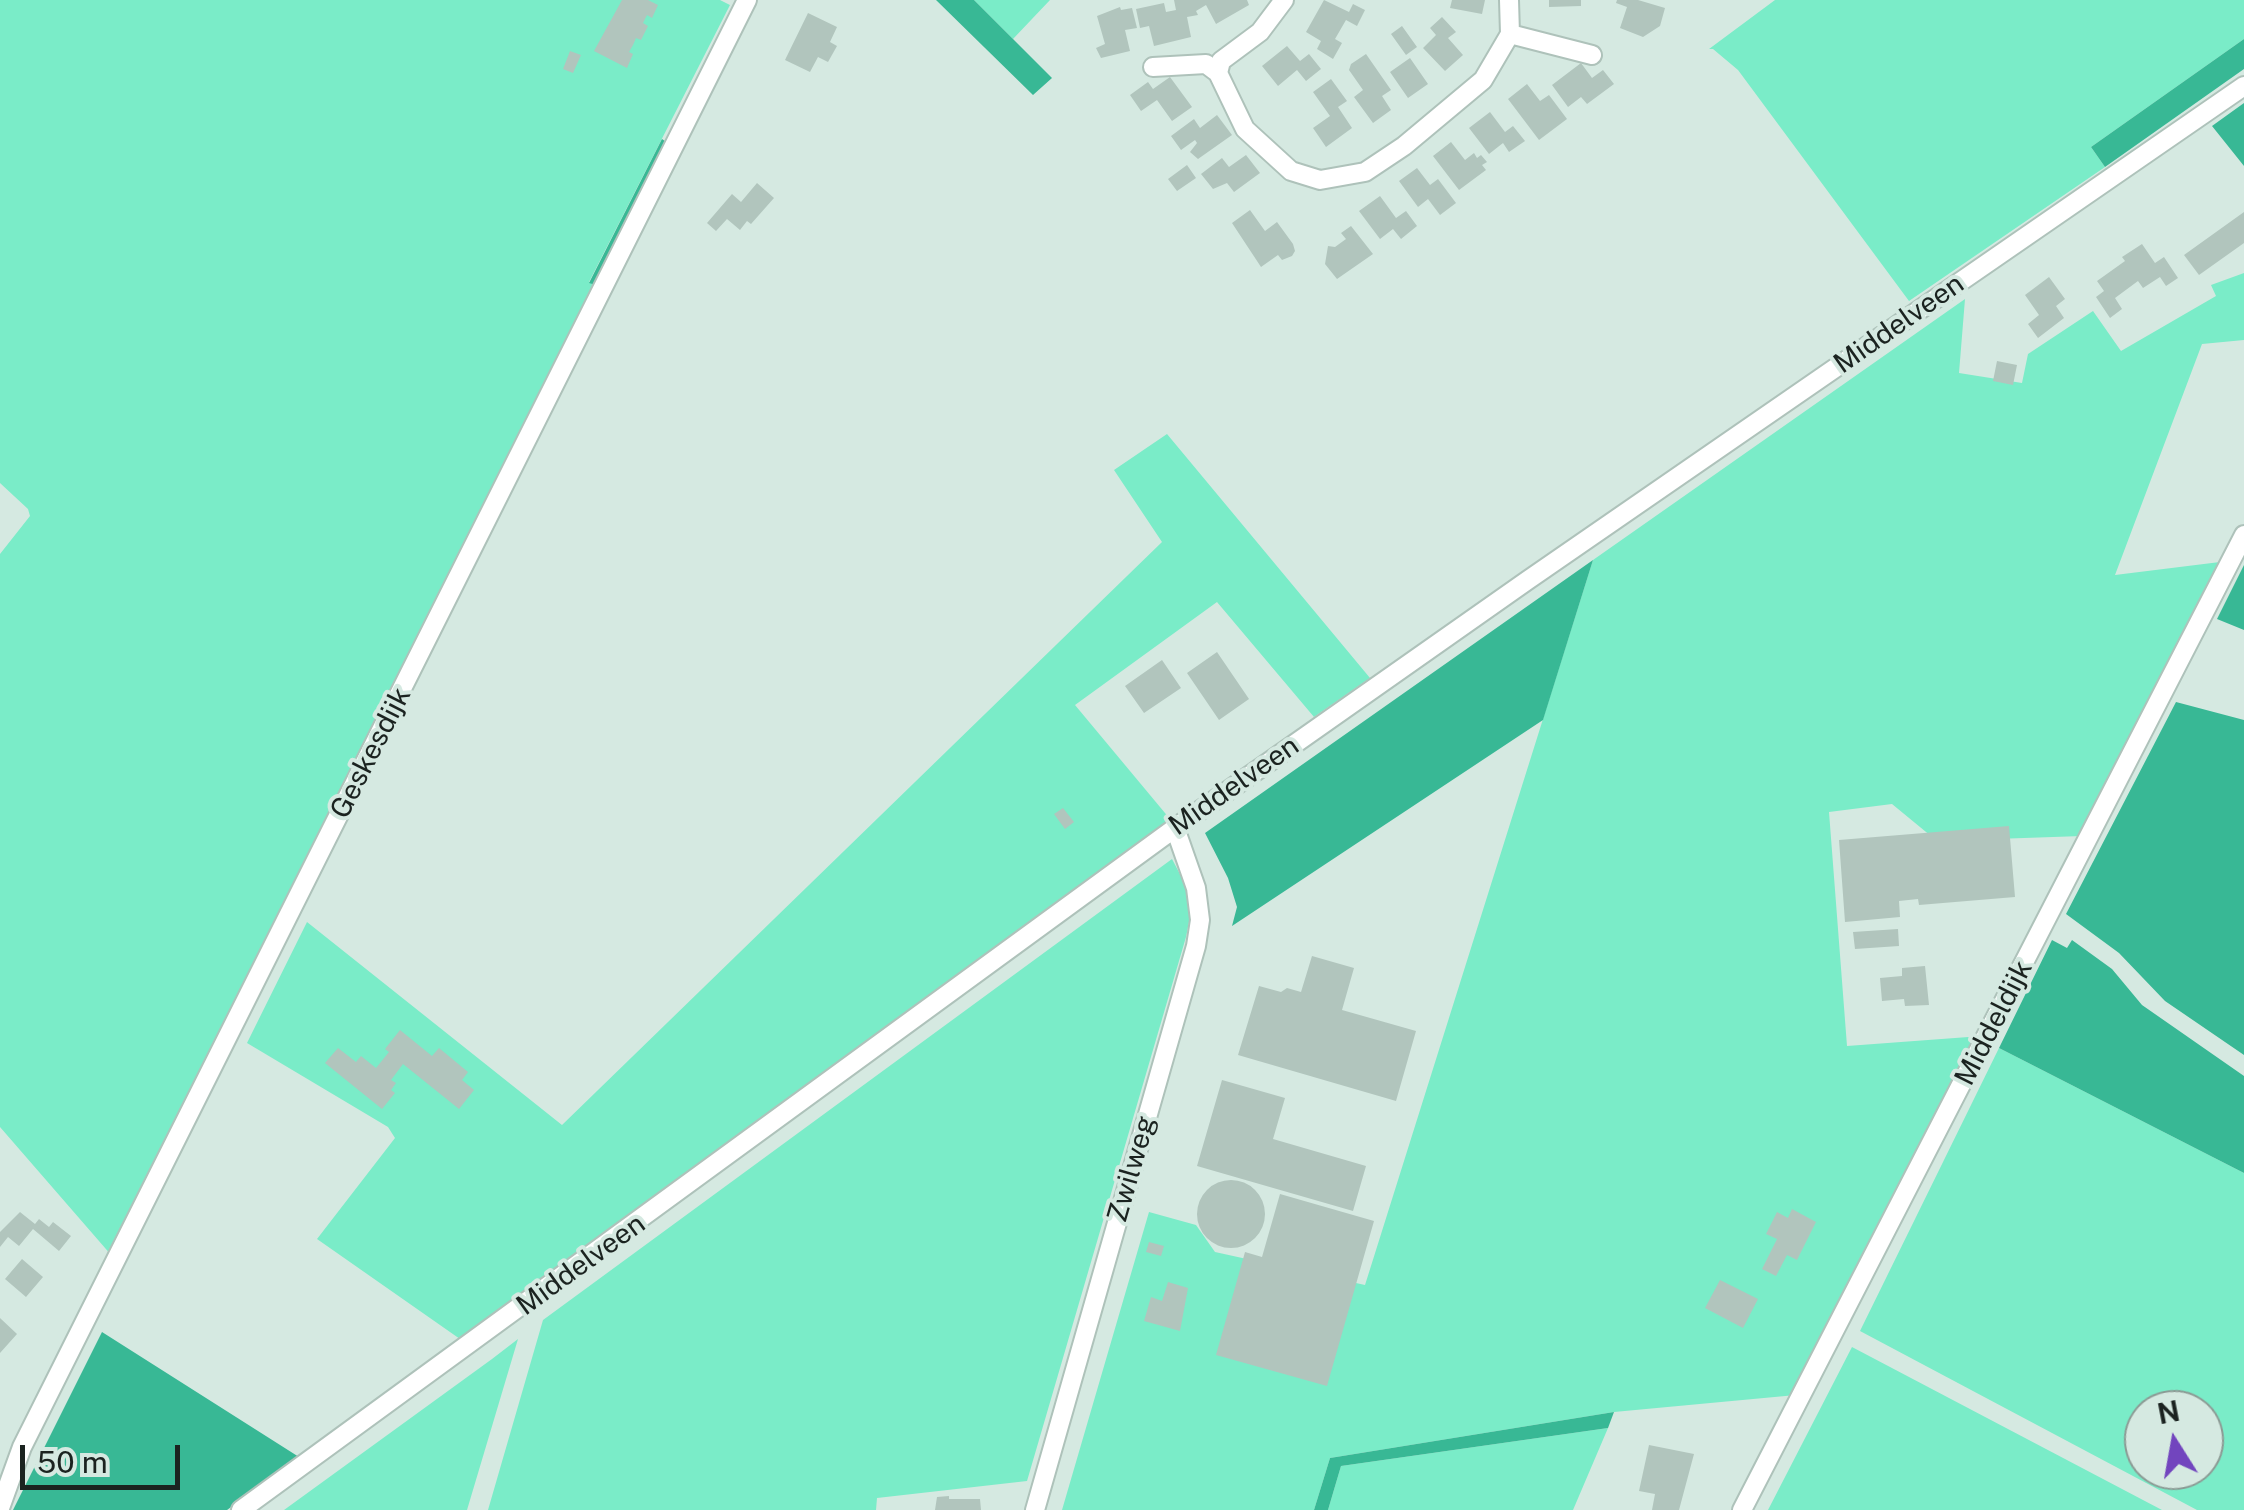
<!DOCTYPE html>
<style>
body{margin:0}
#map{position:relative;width:2244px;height:1510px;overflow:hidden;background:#d5e9e1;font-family:"Public Sans",sans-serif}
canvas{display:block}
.north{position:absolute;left:2124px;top:1390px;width:100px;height:100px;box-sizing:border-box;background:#d5e9e1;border:2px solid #8b9a94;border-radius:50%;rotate:349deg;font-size:28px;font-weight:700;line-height:40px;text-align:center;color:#1b2320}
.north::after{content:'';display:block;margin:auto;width:35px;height:45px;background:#7245be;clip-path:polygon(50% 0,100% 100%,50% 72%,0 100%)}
.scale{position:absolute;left:20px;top:1445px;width:160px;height:45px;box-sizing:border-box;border:5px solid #1b2320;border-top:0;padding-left:12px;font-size:30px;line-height:35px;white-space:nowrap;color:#1b2320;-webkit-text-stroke:8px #d5e9e1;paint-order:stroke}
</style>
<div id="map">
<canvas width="2244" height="1510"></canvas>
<div class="north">N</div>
<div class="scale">50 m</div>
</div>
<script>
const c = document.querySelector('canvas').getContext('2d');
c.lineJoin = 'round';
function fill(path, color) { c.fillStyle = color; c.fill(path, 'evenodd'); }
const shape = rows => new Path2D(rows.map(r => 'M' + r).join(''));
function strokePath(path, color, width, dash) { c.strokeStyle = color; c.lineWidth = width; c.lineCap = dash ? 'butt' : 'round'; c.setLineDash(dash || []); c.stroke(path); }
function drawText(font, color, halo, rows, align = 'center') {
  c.font = font + ' "Public Sans",sans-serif'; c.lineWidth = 8; c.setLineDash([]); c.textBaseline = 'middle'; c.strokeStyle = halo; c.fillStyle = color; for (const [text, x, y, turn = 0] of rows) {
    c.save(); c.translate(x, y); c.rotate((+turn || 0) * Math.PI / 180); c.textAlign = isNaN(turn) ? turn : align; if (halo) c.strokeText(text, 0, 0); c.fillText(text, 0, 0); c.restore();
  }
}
const green = shape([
 [0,0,720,0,730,5,589,282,599,286,112,1256,0,1127,0,554,30,516,28,509,0,483],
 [974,0,1050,0,1013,39],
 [1775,0,2244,0,2244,39,2091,147,2105,167,1909,301,1738,70,1713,49,1709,49],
 [2244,273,2244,340,2202,344,2115,575,2220,562,2082,836,1937,841,1892,804,1829,812,1847,1046,1982,1036,1796,1395,1614,1412,1330,1458,1314,1510,1062,1510,1149,1212,1196,1225,1215,1252,1365,1285,1593,560,1965,299,1959,373,2022,383,2028,354,2093,311,2121,351,2216,296,2211,285],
 [1167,434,1370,678,1314,717,1217,602,1075,705,1170,819,460,1339,317,1239,395,1138,388,1127,247,1043,307,922,562,1125,1162,542,1114,470],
 [1172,859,1190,893,1192,907,1186,937,1027,1481,877,1498,876,1510,488,1510,543,1320],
 [1999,1048,2244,1173,2244,1510,2197,1510,1860,1331],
 [2144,1410,2204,1410,2204,1470,2144,1470],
 [518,1339,467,1510,284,1510,492,1359],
 [1852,1347,2162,1510,1768,1510],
 [1608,1428,1573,1510,1328,1510,1341,1466]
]);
const forest = shape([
 [936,0,974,0,1052,78,1033,95],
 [2244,39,2244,69,2105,167,2091,147],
 [2244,103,2244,166,2212,126],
 [662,139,669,144,599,286,589,283],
 [1593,560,1543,720,1232,926,1237,907,1228,878,1205,833],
 [2244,565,2244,630,2217,619],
 [2176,702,2244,720,2244,1055,2165,1001,2119,953,2066,914],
 [2052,940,2067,948,2072,940,2112,969,2142,1005,2244,1076,2244,1173,1999,1048],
 [102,1332,299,1457,227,1510,13,1510],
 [1614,1412,1608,1428,1341,1466,1328,1510,1314,1510,1330,1458]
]);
const building = shape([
 [622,0,648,0,658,5,652,18,647,15,643,23,648,26,641,40,636,38,633,45,629,52,633,54,627,68,594,51],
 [1174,0,1247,0,1249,5,1216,24,1206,5,1196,11,1198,15,1187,17,1191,37,1154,46,1149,26,1140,28,1136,9,1164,3,1166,12,1176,10],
 [1324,0,1349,12,1353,4,1365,10,1357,26,1346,20,1335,39,1342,43,1333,59,1317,49,1321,41,1306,32],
 [1452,0,1485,0,1482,14,1450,8],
 [1549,0,1581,0,1581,6,1549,7],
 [1617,0,1638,0,1665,8,1660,26,1643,37,1620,28,1627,7,1616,3],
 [1120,7,1121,10,1132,8,1137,28,1125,30,1130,51,1101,58,1096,48,1105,44,1097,16],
 [808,13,837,27,830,42,837,46,828,62,818,57,810,72,785,60],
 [1442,17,1456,32,1448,38,1463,55,1445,71,1423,48,1436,35,1430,28],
 [1402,26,1417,47,1406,55,1391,34],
 [1287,46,1300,61,1309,54,1321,69,1306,81,1297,70,1278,86,1262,66],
 [570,51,581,55,573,73,563,69],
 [1366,54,1391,90,1382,96,1391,110,1373,123,1354,97,1363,90,1349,70,1351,64],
 [1410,58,1428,84,1408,98,1390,72],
 [1581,63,1592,78,1603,70,1614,84,1587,104,1581,97,1568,107,1552,85],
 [1170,77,1192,107,1172,121,1157,100,1141,111,1130,95,1148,82,1153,89],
 [1331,79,1347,101,1338,107,1352,128,1326,147,1313,128,1330,116,1313,92],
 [1527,84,1540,101,1549,95,1567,119,1539,140,1508,99],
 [1490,112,1505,132,1513,126,1525,141,1509,152,1503,143,1489,154,1469,128],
 [1217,115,1232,135,1198,159,1190,152,1197,143,1195,140,1181,150,1171,136,1194,119,1200,128],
 [1451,142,1465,160,1474,153,1477,158,1481,155,1487,162,1482,165,1486,170,1459,190,1433,156],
 [1246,155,1260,173,1234,192,1227,183,1213,189,1201,174,1222,158,1229,167],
 [1187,165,1196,178,1177,191,1168,179],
 [1417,168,1430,185,1438,179,1456,203,1440,215,1428,199,1418,207,1399,181],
 [757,183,774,198,751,224,747,221,740,230,727,219,716,231,707,223,732,194,741,202],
 [1380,196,1396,218,1406,211,1417,226,1401,239,1393,229,1380,239,1359,211],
 [1250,210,1265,231,1277,222,1293,244,1295,251,1292,256,1282,260,1278,255,1261,267,1232,223],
 [2244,212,2244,243,2199,275,2184,255],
 [1351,226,1373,254,1337,279,1325,264,1328,246,1335,247,1346,239,1341,233],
 [2142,244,2155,263,2164,257,2178,278,2166,286,2160,277,2143,288,2138,281,2115,298,2122,309,2110,318,2096,297,2104,291,2097,281,2125,261,2122,257],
 [2049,277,2065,299,2056,306,2064,318,2038,338,2028,324,2039,315,2025,295],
 [1997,361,2017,365,2013,385,1993,381],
 [1217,652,1249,699,1219,720,1187,673],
 [1162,660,1181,688,1144,713,1125,686],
 [1063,808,1074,822,1065,829,1054,814],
 [2009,826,2015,897,1919,905,1918,899,1899,901,1900,917,1845,922,1839,840],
 [1898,929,1899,946,1855,949,1853,932],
 [1312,956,1354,968,1342,1010,1416,1031,1396,1101,1238,1055,1259,986,1281,992,1287,988,1301,992],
 [1925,966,1929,1005,1905,1006,1904,999,1882,1001,1880,978,1902,976,1902,968],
 [400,1030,432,1056,439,1048,468,1072,462,1080,474,1090,459,1109,403,1064,391,1080,396,1083,391,1090,395,1093,382,1109,325,1063,338,1048,356,1062,361,1056,376,1068,389,1052,385,1049],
 [1222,1080,1285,1098,1273,1139,1366,1166,1353,1211,1197,1166],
 '1197 1214a34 34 0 1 1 68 0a34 34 0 1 1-68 0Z',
 [1280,1194,1374,1221,1327,1386,1216,1355,1245,1252,1262,1257],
 [1792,1209,1816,1222,1797,1260,1787,1255,1776,1276,1762,1269,1777,1239,1766,1234,1777,1212,1788,1218],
 [20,1212,35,1224,39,1219,49,1227,53,1222,71,1236,59,1251,33,1229,19,1246,8,1237,0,1247,0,1232],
 [1149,1242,1164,1246,1161,1256,1146,1252],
 [22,1259,43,1277,26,1297,5,1279],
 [1720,1280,1758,1299,1743,1328,1705,1308],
 [1168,1282,1188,1288,1180,1331,1144,1321,1151,1297,1162,1301],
 [0,1318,17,1334,0,1353],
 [1649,1445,1694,1454,1679,1510,1652,1510,1655,1494,1639,1491],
 [949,1496,949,1499,980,1499,981,1510,935,1510,937,1497]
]);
const street = shape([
 [1510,34,1592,55],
 [1153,67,1206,64,1218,73,1245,129,1291,171,1320,180,1365,172,1404,146,1483,80,1510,34,1509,0],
 [1218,73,1221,61,1260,32,1284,0],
 [0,1508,22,1447,747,0],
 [241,1510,1175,828,1528,580,2244,86],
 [1035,1510,1196,946,1200,920,1196,888,1175,828],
 [1742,1510,2244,535]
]);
const streetNames = [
 ["Middelveen",1899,324,-35],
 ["Geskesdijk",371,753,-63],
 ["Middelveen",1234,786,-35],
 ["Middeldijk",1994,1023,-63],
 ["Zwilweg",1132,1169,-74],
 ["Middelveen",581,1265,-36]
];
fill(green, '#7aecc8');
fill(forest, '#38b895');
fill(building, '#b1c5bd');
strokePath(street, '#aec2ba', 22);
strokePath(street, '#fff', 18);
drawText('28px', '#1b2320', '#d5e9e1', streetNames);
</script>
